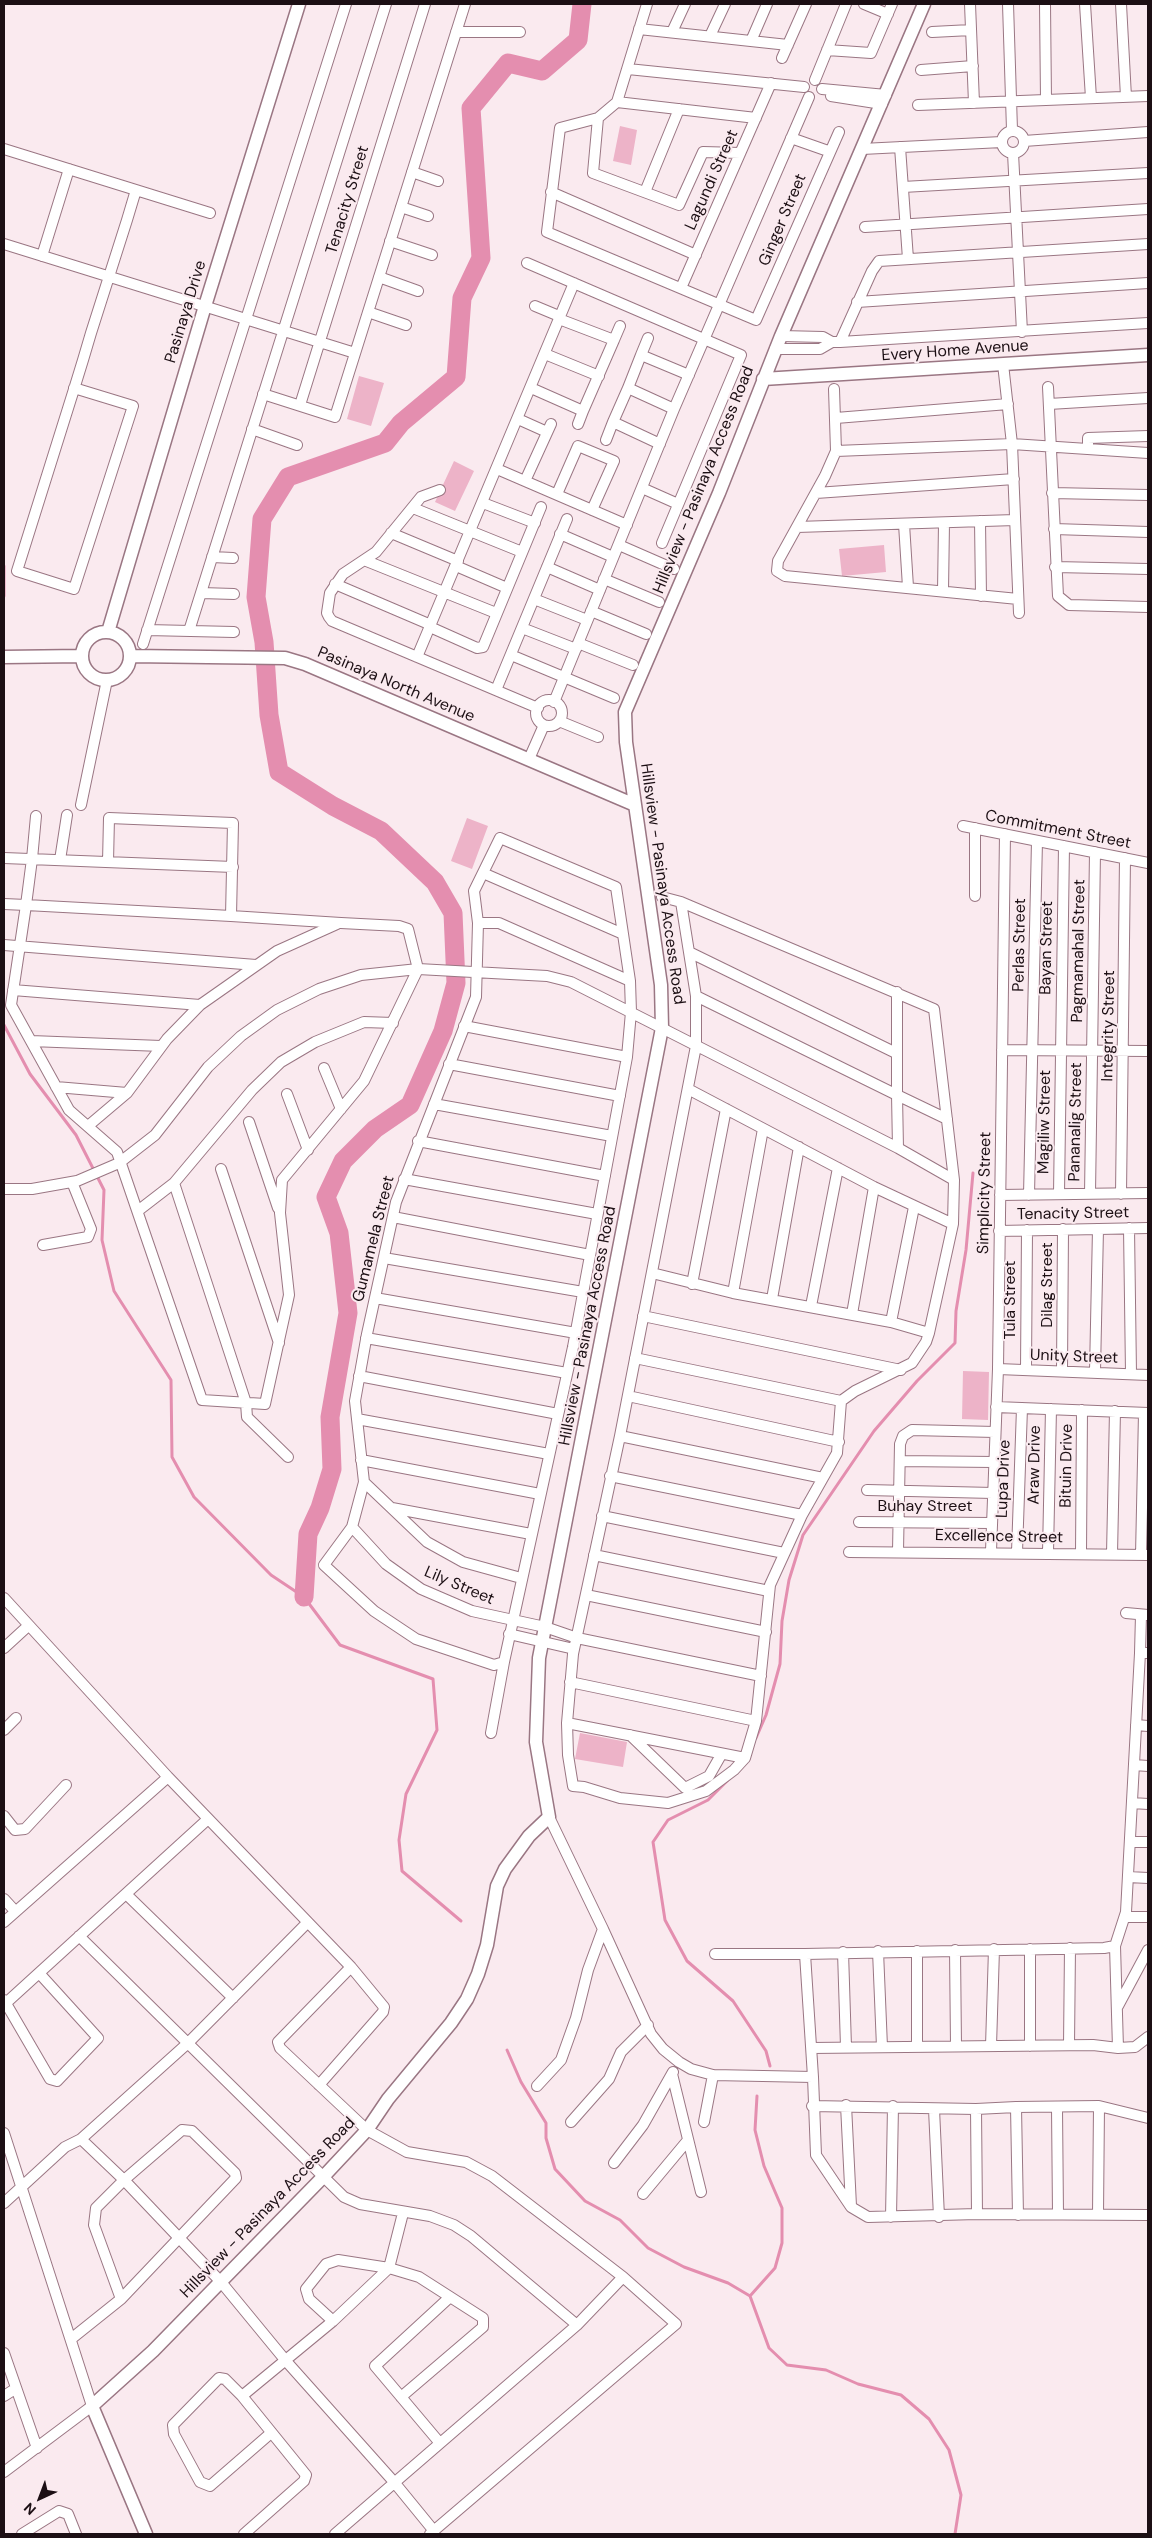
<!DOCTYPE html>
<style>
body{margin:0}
#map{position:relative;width:1152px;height:2538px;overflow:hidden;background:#faeaef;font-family:"DM Sans",sans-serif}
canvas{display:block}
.frame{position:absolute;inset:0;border:5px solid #1c0f14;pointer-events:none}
.north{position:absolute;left:15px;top:2473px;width:50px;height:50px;-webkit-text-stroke:4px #faeaef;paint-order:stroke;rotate:223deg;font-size:14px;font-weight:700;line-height:20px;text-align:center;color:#1c0f14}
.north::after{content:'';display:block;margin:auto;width:18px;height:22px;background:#1c0f14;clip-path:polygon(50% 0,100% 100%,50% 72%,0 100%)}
</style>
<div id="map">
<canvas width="1152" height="2538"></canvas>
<div class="frame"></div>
<div class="north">N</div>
</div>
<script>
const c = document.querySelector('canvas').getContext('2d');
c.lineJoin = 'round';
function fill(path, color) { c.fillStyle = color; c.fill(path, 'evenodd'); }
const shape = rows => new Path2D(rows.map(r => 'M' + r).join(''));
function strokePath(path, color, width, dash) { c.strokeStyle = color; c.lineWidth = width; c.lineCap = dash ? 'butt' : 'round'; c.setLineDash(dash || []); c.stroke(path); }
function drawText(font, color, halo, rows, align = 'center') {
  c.font = font + ' "DM Sans",sans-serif'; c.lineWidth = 4; c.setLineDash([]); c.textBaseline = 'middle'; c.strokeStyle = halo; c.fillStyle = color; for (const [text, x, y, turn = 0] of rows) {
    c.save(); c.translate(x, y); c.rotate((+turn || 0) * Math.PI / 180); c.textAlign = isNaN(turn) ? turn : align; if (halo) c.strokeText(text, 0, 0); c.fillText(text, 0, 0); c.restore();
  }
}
const green = shape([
 [620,126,637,130,631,165,613,161],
 [359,376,384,383,371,426,347,419],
 [454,461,474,471,455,511,435,502],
 [884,545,886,572,842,576,839,549],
 [467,818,488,826,472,869,451,861],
 [963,1371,989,1372,988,1420,962,1419],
 [580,1733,627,1742,623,1767,575,1759]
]);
const stream = shape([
 [4,566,4,596],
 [4,1025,30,1074,76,1135,104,1190,102,1240,114,1291,171,1380,172,1457,194,1497,271,1575,304,1597,340,1645,433,1679,437,1730,406,1794,399,1840,402,1871,461,1921],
 [756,1738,766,1715,780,1664,782,1621,789,1580,803,1535,874,1431,917,1381,955,1343,956,1311,966,1250,973,1173],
 [728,1780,708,1800,668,1820,653,1842,665,1920,687,1961,733,2001,766,2051,770,2066],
 [507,2050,521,2082,546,2123,546,2138,555,2169,585,2201,620,2220,648,2248,684,2267,728,2283,750,2296,769,2348,787,2365,826,2370,858,2384,901,2395,929,2419,949,2450,961,2495,955,2534],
 [750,2296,775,2268,782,2243,782,2208,764,2166,755,2130,757,2096]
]);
const river = shape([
 [304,1597,308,1534,320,1508,332,1469,330,1417,348,1313,339,1233,326,1197,343,1161,375,1129,410,1105,443,1031,456,983,453,913,435,882,381,831,333,806,279,772,269,715,264,642,256,597,262,519,288,477,385,443,401,423,456,377,462,298,481,258,471,108,508,63,542,71,578,40,582,4]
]);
const minor = shape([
 [647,4,617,102,598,118,560,128,547,232,756,320,839,132],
 [864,4,888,14],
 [970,4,974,103],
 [1008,4,1012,130],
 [1045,4,1046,100],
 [1085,4,1091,98],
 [1121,4,1126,97],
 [639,29,788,45],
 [456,32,520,32],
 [672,32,685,4],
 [932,32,971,30],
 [710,36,725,4],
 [751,41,767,4],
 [827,50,871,53,892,4],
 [782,58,806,4],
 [628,69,804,87],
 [921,70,973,66],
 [815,80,846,4],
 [822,89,886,95],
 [831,96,882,104],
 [617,102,756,118],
 [918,105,1148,96],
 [598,118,593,173,679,205,703,152,740,153],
 '1002 142a11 11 0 1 1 22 0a11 11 0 1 1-22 0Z',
 [791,138,828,151],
 [1024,141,1148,132],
 [900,147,908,259],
 [4,149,210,213],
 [862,149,1002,142],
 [1013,153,1022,332],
 [412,172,438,181],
 [903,187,1148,173],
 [551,192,696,255],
 [645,192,679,109],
 [401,207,428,216],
 [865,227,1148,209],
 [390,241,432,255],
 [4,244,355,353],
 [42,256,69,169],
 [527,263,741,355,662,543],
 [379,277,418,291],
 [681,288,771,83],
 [857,302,1148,283],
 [535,306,559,316],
 [368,312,406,325],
 [781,336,823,337,832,342],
 [614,340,620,326],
 [840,342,872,271,879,261,1148,244],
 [775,349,820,349,832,342,840,342,1148,323],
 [545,354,599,376],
 [641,355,648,338],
 [1003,364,1012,444,1019,613],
 [1048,387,1058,596,1069,605,1148,607],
 [74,388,133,406,74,589,17,571,75,386,83,360,91,333,127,220,136,190],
 [531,388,583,411,614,340,559,319],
 [628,388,613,422,660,444],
 [834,389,836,451,825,476,778,561,777,571,785,576,1018,599],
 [263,394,335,417,465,4],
 [1049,404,1148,398],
 [300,405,425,4],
 [674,409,628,388,641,355,689,375],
 [836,418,1008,404],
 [518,419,547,432],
 [578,424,583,411],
 [252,429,297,445],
 [606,440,613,422],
 [1088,449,1088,438,1148,436],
 [836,451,1012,444,1148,453],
 [497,469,627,525],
 [525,481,551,424],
 [642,488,678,504],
 [440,490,421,497,376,552,343,574,330,593,327,613,329,617,332,621,538,708],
 [816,493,1014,479],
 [1052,493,1148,495],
 [557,494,578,446,614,461,592,510],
 [483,503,535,523],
 [413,508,522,552],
 [980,521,981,596],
 [904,524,908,587],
 [797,527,1015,520],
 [1054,529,1148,532],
 [391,533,458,561],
 [560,534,613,557],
 [619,545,674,569],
 [212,557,233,558],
 [364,560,496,613],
 [456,566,507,588],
 [547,567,600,590],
 [1055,567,1148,569],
 [604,579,659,602],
 [335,584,431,625],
 [943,591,944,523],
 [201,593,234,594],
 [534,599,587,620],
 [591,611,646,634],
 [430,627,477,648,483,647,541,507],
 [522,628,576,649],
 [147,630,234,632],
 [189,631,386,4],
 [578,643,633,665],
 [143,644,346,4],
 [511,655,614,698],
 [417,657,574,283],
 [496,690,567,519],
 '536 713a13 13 0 1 1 26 0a13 13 0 1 1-26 0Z',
 [554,702,674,409,809,97],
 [559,721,598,737],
 [529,759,544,725],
 [81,805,107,680],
 [963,826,1148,863],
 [975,828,975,896],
 [500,838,616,887,630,981,631,1012,627,1057,573,1347,504,1662,494,1665,416,1639,374,1611,324,1565,352,1527,364,1482,355,1401,367,1334,396,1202,476,997,478,923,474,891,500,838],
 [4,858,233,867],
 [60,860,67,815],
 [108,862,109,818,233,823,231,916],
 [483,873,623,934],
 [681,902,696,996,696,1046,620,1436,573,1654,567,1723,568,1755,573,1786,584,1787,620,1798,668,1803,706,1791,734,1770,745,1758],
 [4,904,26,905,231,916,341,923,399,926,408,929,418,969,364,1081,282,1180,280,1213,289,1295,265,1404,202,1400,117,1152,69,1110,11,1005,26,905,32,859,36,816],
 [478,923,499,923,630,981],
 [4,945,256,965],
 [691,953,896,1053],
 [13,990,200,1005],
 [897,992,897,1095,947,1119],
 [696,996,897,1095,898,1148],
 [464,1026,627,1057],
 [31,1041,161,1046],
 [1002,1050,1148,1051],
 [449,1064,620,1096],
 [324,1068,341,1109],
 [56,1087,127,1093],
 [688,1089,874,1187,953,1224],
 [287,1094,308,1150],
 [434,1104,612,1136],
 [249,1122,278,1208],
 [88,1126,127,1093,167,1039,200,1005,277,951,337,924],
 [418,1141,605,1176],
 [221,1169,279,1343],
 [404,1179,597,1214],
 [174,1183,246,1403,247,1417,288,1457],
 [4,1189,32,1189,77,1181,119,1163,155,1135,208,1067,241,1036,277,1010,319,989,361,975,418,969,547,976,571,982,898,1148,954,1180],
 [1059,1194,1064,846],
 [1090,1194,1095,852],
 [1121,1194,1125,858],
 [1000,1195,1148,1193],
 [1029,1195,1037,841],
 [139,1210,174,1183,252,1090,281,1062,315,1042,364,1022,393,1023],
 [393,1217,590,1255],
 [1129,1228,1131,1373],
 [999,1231,1148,1228],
 [43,1245,88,1237,91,1229,72,1182],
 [384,1258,583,1292],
 [652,1273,733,1293,891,1322,929,1333,953,1224,954,1180,934,1009,681,902,662,897],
 [692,1284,726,1109],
 [733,1293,763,1129],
 [375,1298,576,1333],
 [772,1299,799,1147],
 [811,1306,838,1168],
 [852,1314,874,1187],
 [643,1316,901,1370],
 [891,1322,914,1207],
 [366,1338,567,1373],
 [635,1358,841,1401],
 [998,1369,1148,1375],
 [1026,1370,1027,1230],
 [1062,1371,1063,1229],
 [1095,1371,1098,1229],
 [359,1376,558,1414],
 [628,1396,839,1442],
 [996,1407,1148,1413],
 [357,1419,549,1454],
 [620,1436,823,1478],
 [361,1460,540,1494],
 [900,1461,994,1462],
 [610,1476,802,1515],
 [364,1482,427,1542,463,1562,521,1578],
 [867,1490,993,1493],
 [392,1508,531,1534],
 [602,1516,784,1553],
 [859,1522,992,1523],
 [352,1527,386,1564,421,1589,472,1611,545,1627,577,1638,761,1676],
 [898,1551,900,1444,903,1436,912,1430,995,1432],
 [991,1551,998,1369,1005,834],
 [849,1552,1148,1555],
 [1017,1552,1022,1408],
 [1048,1552,1051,1409],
 [1081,1553,1082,1410],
 [1112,1554,1115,1411],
 [594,1555,769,1591],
 [1141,1555,1144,1413],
 [586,1595,766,1632],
 [4,1598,168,1777,351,1967,384,2007,383,2012,319,2085],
 [1126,1613,1148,1615],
 [509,1634,574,1649],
 [4,1648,28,1626],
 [1140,1653,1141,1615],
 [570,1682,756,1721],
 [567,1723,745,1758,756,1721,770,1585,802,1515,837,1453,841,1401,855,1391,912,1363,926,1342,929,1333],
 [1136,1725,1148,1726],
 [4,1730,16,1718],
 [491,1733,504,1662],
 [630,1735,685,1788,709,1776,721,1755],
 [1134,1765,1148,1766],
 [1132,1803,1148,1804],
 [4,1816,15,1830,25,1829,66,1785],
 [1130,1842,1148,1842],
 [1128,1877,1148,1878],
 [126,1894,233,1998],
 [4,1899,15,1911],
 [1125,1917,1148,1917],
 [4,1922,168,1777],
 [603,1929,651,2034,663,2049,679,2062,691,2069,713,2075,813,2077,816,2155,851,2207,868,2217,977,2214,1148,2215],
 [79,1936,344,2197,360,2204,430,2216,454,2225,471,2236,577,2325],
 [1115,1946,1118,2048],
 [955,1950,956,2046],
 [878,1951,882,2047],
 [917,1951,917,2047],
 [843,1952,846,2047],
 [715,1954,805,1954],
 [351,1967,278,2042,280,2048,367,2130,407,2152,466,2162,492,2176,623,2277,676,2324,430,2534],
 [4,2000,50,2079,57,2081,98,2038,39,1973],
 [6,2003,208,1819],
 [1118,2006,1148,1950],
 [1069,2045,1070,1948],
 [991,2046,994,1949],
 [1030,2046,1030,1949],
 [812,2048,1093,2045,1118,2048,1135,2047,1148,2037],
 [672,2074,701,2192],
 [813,2077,805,1954,1104,1948,1115,1946,1126,1912,1140,1653,1148,1653],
 [537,2086,561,2060,576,2018,588,1970,603,1929,549,1817],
 [846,2105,851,2206],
 [812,2106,976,2109,1016,2107,1099,2106,1148,2118],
 [1016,2107,1018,2215],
 [1057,2108,1058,2214],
 [934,2109,939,2217],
 [976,2109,977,2214],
 [571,2122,609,2079,621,2052,648,2025],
 [704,2122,713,2075],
 [4,2133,92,2406,4,2472],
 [81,2139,124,2180,221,2282,286,2361,394,2482,434,2531],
 [614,2163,643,2125,673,2072],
 [643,2194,688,2140],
 [4,2203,65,2147,81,2139,188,2043,307,1923],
 [1098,2214,1099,2106],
 [891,2217,893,2106],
 [333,2321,309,2299,306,2289,326,2264,338,2260,389,2268,419,2277,483,2318,483,2327,401,2397],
 [71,2339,121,2299,236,2178,235,2173,192,2131,182,2130,124,2180,96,2208,94,2225,121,2299],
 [4,2353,37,2448],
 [4,2396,15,2389],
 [242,2396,333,2321,389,2268,403,2213],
 [439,2442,375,2366,450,2297],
 [22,2534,59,2511,68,2514,76,2534],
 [244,2534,304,2481,306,2475,242,2396,225,2379,219,2378,173,2425,174,2434,200,2482,210,2486,271,2433],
 [335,2534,577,2325,623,2277]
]);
const tertiary = shape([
 [763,379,1148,355],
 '82 656a24 24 0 1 1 48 0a24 24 0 1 1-48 0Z',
 [108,632,205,306,299,4],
 [131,656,285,658,305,664,635,805],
 [4,657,82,656],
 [146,2534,92,2406,153,2351,324,2176,367,2130,388,2099,451,2023,467,1999,478,1974,487,1945,497,1886,505,1869,529,1836,549,1817,536,1742,539,1658,662,1028,661,985,626,742,625,712,719,493,781,336,924,4]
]);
const streetNames = [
 ["Lagundi Street",712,180,-66],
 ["Tenacity Street",348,200,-73],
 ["Ginger Street",783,220,-67],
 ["Pasinaya Drive",186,312,-73],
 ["Every Home Avenue",955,351,-4],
 ["Hillsview - Pasinaya Access Road",704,480,-68],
 ["Pasinaya North Avenue",396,685,23],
 ["Commitment Street",1058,830,11],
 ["Hillsview - Pasinaya Access Road",662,884,82],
 ["Perlas Street",1020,945,-89],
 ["Bayan Street",1047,948,-89],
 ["Pagmamahal Street",1079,951,-89],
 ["Integrity Street",1109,1026,-89],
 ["Magiliw Street",1045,1122,-89],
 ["Pananalig Street",1076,1122,-89],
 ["Simplicity Street",985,1193,-89],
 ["Tenacity Street",1073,1214,-1],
 ["Gumamela Street",374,1239,-76],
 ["Dilag Street",1048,1285,-90],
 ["Tula Street",1011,1300,-90],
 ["Hillsview - Pasinaya Access Road",588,1326,-79],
 ["Unity Street",1074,1357,2],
 ["Araw Drive",1035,1465,-89],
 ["Bituin Drive",1067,1466,-89],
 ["Lupa Drive",1004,1479,-88],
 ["Buhay Street",925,1507],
 ["Excellence Street",999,1537,1],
 ["Lily Street",459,1586,23],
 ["Hillsview - Pasinaya Access Road",268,2208,-46]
];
fill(green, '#edb3c8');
strokePath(stream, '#e48eaf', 3);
strokePath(river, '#e48eaf', 19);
strokePath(minor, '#9a7683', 12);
strokePath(tertiary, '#9a7683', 15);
strokePath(minor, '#fff', 10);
strokePath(tertiary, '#fff', 12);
drawText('16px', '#1c0f14', '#faeaef', streetNames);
</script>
